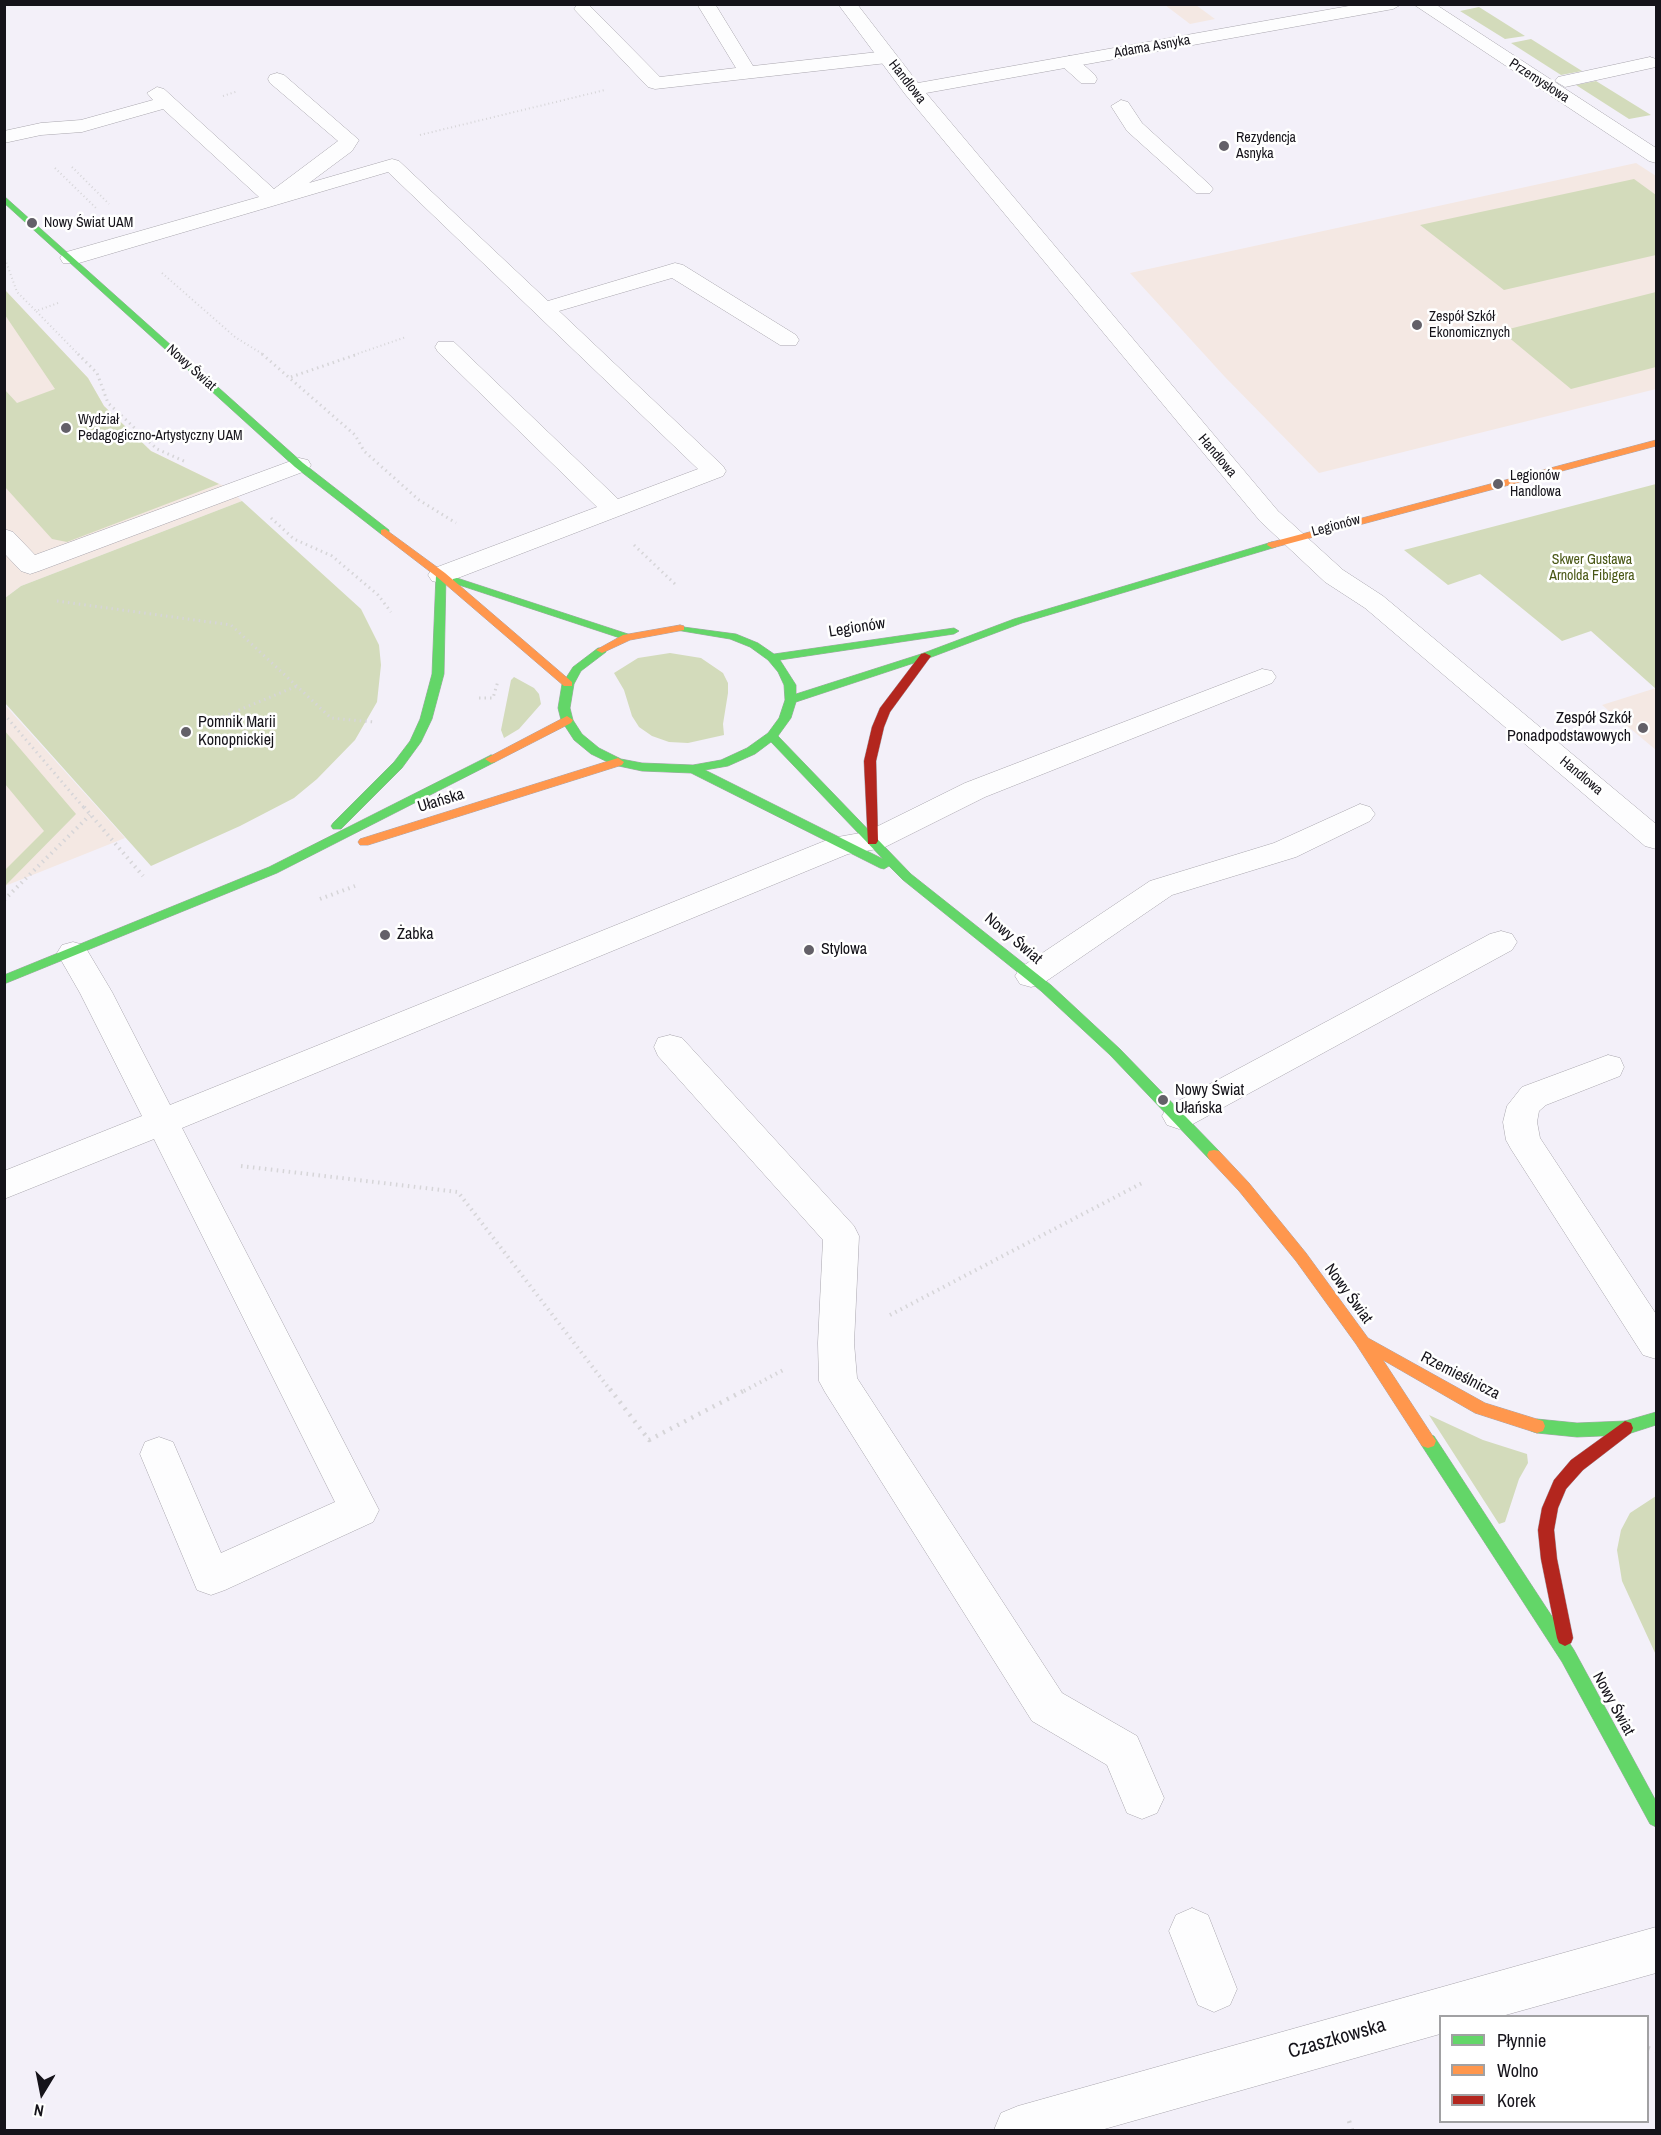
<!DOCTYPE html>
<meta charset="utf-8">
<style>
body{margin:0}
#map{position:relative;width:1661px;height:2135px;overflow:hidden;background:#f3f0f9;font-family:"Archivo Narrow",sans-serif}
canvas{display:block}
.frame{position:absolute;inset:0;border:6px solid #15131a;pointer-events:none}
.legend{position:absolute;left:1439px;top:2015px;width:210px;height:108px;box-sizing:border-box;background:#fff;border:2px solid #a1a1a3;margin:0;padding:8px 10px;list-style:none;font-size:18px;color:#15131a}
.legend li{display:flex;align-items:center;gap:12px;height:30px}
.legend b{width:30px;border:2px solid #a1a1a3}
.north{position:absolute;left:12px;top:2063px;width:60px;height:60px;-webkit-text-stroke:4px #fff;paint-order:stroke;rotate:190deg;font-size:16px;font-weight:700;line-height:24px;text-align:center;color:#15131a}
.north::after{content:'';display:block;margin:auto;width:21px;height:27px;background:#15131a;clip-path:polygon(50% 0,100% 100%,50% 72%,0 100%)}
</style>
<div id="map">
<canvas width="1661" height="2135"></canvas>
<div class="frame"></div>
<ul class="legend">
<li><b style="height:8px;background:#63d668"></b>Płynnie</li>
<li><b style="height:8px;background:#ff974d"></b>Wolno</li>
<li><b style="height:8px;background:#b3261e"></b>Korek</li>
</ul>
<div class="north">N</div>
</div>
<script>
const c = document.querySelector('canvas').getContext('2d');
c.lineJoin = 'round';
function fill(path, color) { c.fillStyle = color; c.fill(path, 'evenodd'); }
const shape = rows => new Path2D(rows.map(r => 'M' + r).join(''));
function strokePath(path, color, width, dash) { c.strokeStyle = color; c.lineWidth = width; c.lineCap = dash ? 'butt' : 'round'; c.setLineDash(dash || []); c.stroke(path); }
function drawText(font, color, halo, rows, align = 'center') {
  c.font = font + ' "Archivo Narrow",sans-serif'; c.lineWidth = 5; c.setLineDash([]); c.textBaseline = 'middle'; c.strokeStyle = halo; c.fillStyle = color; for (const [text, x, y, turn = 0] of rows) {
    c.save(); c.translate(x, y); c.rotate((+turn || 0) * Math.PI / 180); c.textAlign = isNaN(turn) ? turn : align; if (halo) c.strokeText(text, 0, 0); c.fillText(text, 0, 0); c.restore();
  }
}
const education = shape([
 [1165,5,1196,5,1215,19,1190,24],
 [1636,163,1656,176,1656,389,1319,473,1225,377,1130,273],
 [5,290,88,378,104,406,151,451,228,488,242,501,21,586,5,598],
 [1656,688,1656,750,1602,705],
 [4,704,125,838,5,886,4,886]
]);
const green = shape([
 [1479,7,1525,36,1505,39,1460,11],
 [1531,39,1582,71,1561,75,1511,43],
 [1596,81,1651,115,1629,119,1576,85],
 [1634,179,1656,195,1656,255,1504,290,1420,225],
 [5,290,88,378,104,406,151,451,219,484,67,542,52,539,5,487,5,390,17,403,55,389,5,315],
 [1656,292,1656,367,1571,389,1501,331],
 [1656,484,1656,689,1591,631,1562,641,1480,574,1448,585,1404,550],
 [242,501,361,609,379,645,381,665,377,702,355,740,317,779,294,798,240,826,151,866,5,703,5,598,21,586],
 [670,653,701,658,723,673,728,683,728,693,723,724,724,735,688,743,669,742,652,736,639,727,632,716,624,690,614,673,638,658],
 [514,677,534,688,539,694,541,704,519,729,504,738,501,730,511,680],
 [4,730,76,814,5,886,5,870,44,831,5,784],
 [1429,1415,1483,1440,1527,1454,1528,1463,1519,1479,1505,1522,1499,1524],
 [1656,1496,1656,1655,1622,1581,1617,1550,1621,1530,1630,1513]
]);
const pathFar3 = shape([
 [223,96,238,91],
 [420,135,605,90],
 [72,167,109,204],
 [55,168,97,209],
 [5,259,17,292,36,311],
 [162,273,235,337,264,355],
 [58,303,36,311,79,355],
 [354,355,406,337]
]);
const pathFar2 = shape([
 [78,354,97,373,108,403,157,449,186,462],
 [262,354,355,435,364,451,419,500,456,523],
 [291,377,358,354],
 [271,518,294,539,332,556,378,595,391,612],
 [634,545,677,586],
 [57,601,231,625,331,718,374,722],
 [479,698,493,698,498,681],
 [4,714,85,809],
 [198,727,297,686]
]);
const pathFar1 = shape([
 [84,807,143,876],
 [320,899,355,886],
 [4,900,90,815],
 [241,1166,458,1192,611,1391],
 [890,1315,1144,1182],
 [744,1391,785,1369]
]);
const path = shape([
 [610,1389,649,1440,747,1389],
 [1648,2048,1656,2051],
 [1349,2121,1352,2130]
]);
const lane = shape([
 [697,4,715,4,753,66,887,51,896,57,887,63,655,89,648,87,574,9,577,5,589,5,660,77,736,68,697,4],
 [1069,56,1076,58,1095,75,1097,79,1095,83,1081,83,1062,66,1060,62,1069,56],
 [1650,57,1656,59,1656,67,1565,87,1555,81,1558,77,1650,57],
 [277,73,284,75,359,140,352,151,309,183,392,159,399,161,548,301,675,263,683,265,796,335,799,340,796,345,780,345,672,278,559,311,723,466,726,471,723,476,450,581,441,583,432,581,428,575,432,569,597,507,438,352,435,347,438,342,454,342,618,499,698,469,388,172,79,263,63,263,60,258,63,253,259,197,163,109,82,132,41,135,4,143,4,131,41,123,81,120,153,100,147,93,157,87,164,89,274,189,338,141,270,83,268,79,270,75,277,73],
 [1121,100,1128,102,1142,123,1210,185,1213,189,1210,193,1196,193,1127,131,1111,106,1121,100],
 [299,458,308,460,311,465,308,470,39,571,30,574,21,571,4,553,4,529,13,532,35,555,299,458],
 [1262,669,1272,671,1276,677,1272,683,985,797,883,848,848,854,182,1128,379,1510,373,1522,225,1590,211,1595,197,1590,140,1454,145,1442,159,1437,173,1442,221,1553,335,1502,154,1139,4,1199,4,1171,142,1116,80,993,57,953,62,945,73,942,84,945,112,992,170,1105,832,838,866,832,965,783,1262,669],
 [1360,804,1370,807,1375,814,1370,821,1296,857,1172,895,1042,984,1031,987,1020,984,1015,976,1020,968,1150,881,1274,843,1360,804],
 [1501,931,1512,934,1517,942,1512,950,1191,1125,1179,1129,1167,1125,1162,1116,1167,1107,1490,934,1501,931],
 [670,1035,682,1038,854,1226,859,1236,854,1343,857,1378,1062,1693,1137,1736,1164,1798,1157,1813,1142,1819,1127,1813,1107,1765,1032,1721,825,1392,819,1381,818,1343,823,1240,658,1056,654,1047,658,1038,670,1035],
 [1608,1055,1620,1058,1624,1067,1620,1076,1546,1105,1539,1111,1537,1122,1540,1138,1656,1314,1656,1359,1643,1355,1511,1149,1506,1140,1503,1122,1507,1106,1522,1087,1608,1055],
 [1192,1908,1208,1915,1237,1989,1230,2005,1214,2012,1198,2005,1169,1931,1176,1915,1192,1908]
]);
const street = shape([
 [838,4,857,4,918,83,1360,4,1402,4,1393,9,926,93,1278,511,1343,570,1383,596,1656,824,1656,849,1645,846,1365,608,1325,582,1260,521,905,94,838,4],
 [1413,4,1435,4,1656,148,1656,163,1649,161,1413,4],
 [1656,1927,1656,1973,1502,2016,1440,2016,1440,2034,1101,2130,994,2130,1001,2113,1018,2106,1656,1927]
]);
const fast = shape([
 [4,196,303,463,389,530,389,534,381,534,295,467,4,203,4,196],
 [1272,542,1276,543,1276,547,1022,623,929,658,796,702,791,718,778,736,911,874,1051,985,1120,1049,1219,1151,1221,1155,1219,1159,1214,1160,1209,1159,1110,1055,1041,991,903,880,889,866,884,869,880,868,691,773,642,771,614,765,591,754,574,740,561,720,558,708,562,684,573,667,598,648,606,648,606,652,581,671,574,684,570,708,573,720,582,734,599,748,621,759,642,763,693,765,721,760,747,748,768,733,779,718,785,700,784,685,778,672,768,660,750,647,730,639,676,630,676,626,736,634,758,643,774,654,954,628,959,631,954,634,780,660,796,685,796,694,921,654,1014,619,1272,542],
 [771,742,883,859,705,770,728,766,755,754,771,742],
 [441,572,446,575,444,674,432,719,421,742,402,768,341,829,333,829,331,826,333,823,394,762,410,741,420,719,432,674,436,575,441,572],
 [457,578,631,635,633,637,627,640,623,639,453,583,453,579,457,578],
 [491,755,495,756,497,759,495,762,277,873,4,984,4,975,269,867,491,755],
 [1656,1412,1656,1425,1625,1435,1577,1437,1537,1433,1531,1431,1529,1426,1531,1421,1537,1419,1577,1423,1625,1421,1656,1412],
 [1428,1434,1434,1436,1574,1650,1656,1801,1656,1827,1650,1824,1562,1662,1422,1446,1420,1441,1422,1436,1428,1434]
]);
const slow = shape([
 [1656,440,1656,446,1276,547,1272,548,1267,545,1268,543,1656,440],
 [385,529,445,573,572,682,572,686,564,686,437,577,381,534,381,530,385,529],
 [680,625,684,626,684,630,630,640,602,653,596,650,623,635,680,625],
 [567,716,573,720,571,723,495,762,491,763,485,759,567,716],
 [618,758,624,762,622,765,368,845,360,845,358,842,360,839,618,758],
 [1214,1150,1219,1151,1249,1183,1306,1253,1368,1338,1485,1403,1543,1421,1545,1426,1543,1431,1537,1433,1475,1413,1383,1360,1436,1441,1434,1446,1428,1448,1422,1446,1356,1344,1296,1261,1239,1191,1209,1159,1207,1155,1209,1151,1214,1150]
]);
const jam = shape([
 [925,653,931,656,890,712,884,727,876,761,878,841,876,844,868,844,864,761,872,727,880,708,921,654,925,653],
 [1625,1421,1631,1423,1633,1428,1631,1433,1583,1470,1566,1489,1558,1508,1554,1530,1557,1559,1573,1638,1571,1643,1565,1646,1559,1643,1557,1638,1541,1559,1538,1530,1542,1508,1554,1480,1571,1460,1625,1421]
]);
const markers = [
 [1224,146,6,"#636068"],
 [32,223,6,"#636068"],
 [1417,325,6,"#636068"],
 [66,428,6,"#636068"],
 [1498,484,6,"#636068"],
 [1643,728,6,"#636068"],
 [186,732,6,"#636068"],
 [385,935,6,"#636068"],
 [809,950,6,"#636068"],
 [1163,1100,6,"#636068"]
];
const farStreetnames = [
 ["Adama Asnyka",1152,47,-10],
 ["Przemysłowa",1539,81,33],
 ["Handlowa",907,82,52],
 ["Nowy Świat",191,368,42],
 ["Handlowa",1217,456,50],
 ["Legionów",1336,526,-15],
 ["Handlowa",1581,776,40]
];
const farPoinames = [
 ["Rezydencja",1236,138],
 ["Asnyka",1236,154],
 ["Nowy Świat UAM",44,223],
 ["Zespół Szkół",1429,317],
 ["Ekonomicznych",1429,333],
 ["Wydział",78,420],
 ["Pedagogiczno-Artystyczny UAM",78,436],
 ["Legionów",1510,476],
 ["Handlowa",1510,492]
];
const farParknames = [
 ["Skwer Gustawa",1592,560],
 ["Arnolda Fibigera",1592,576]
];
const streetNames = [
 ["Legionów",857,628,-9],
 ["Ułańska",441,801,-17],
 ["Nowy Świat",1013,939,40],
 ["Nowy Świat",1348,1294,54],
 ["Rzemieślnicza",1460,1376,27],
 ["Nowy Świat",1613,1704,61]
];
const poiNames = [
 ["Zespół Szkół",1631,719,"right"],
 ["Ponadpodstawowych",1631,737,"right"],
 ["Pomnik Marii",198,723],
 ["Konopnickiej",198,741],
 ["Żabka",397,935],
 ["Stylowa",821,950],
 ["Nowy Świat",1175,1091],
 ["Ułańska",1175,1109]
];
const nearStreetnames = [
 ["Czaszkowska",1337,2039,-16]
];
fill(education, '#f4e8e3');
fill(green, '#d3dbbb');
strokePath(lane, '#a9a6ae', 1);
strokePath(street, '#a9a6ae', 1);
strokePath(fast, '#a9a6ae', 1);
strokePath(slow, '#a9a6ae', 1);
strokePath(jam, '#a9a6ae', 1);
strokePath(pathFar3, '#d6d5d8', 2, [1, 3]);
strokePath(pathFar2, '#d6d5d8', 3, [1.5, 4]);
strokePath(pathFar1, '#d6d5d8', 4, [1.5, 4.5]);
strokePath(path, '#d6d5d8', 4.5, [2, 6]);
fill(lane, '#fdfdfe');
fill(street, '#fdfdfe');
fill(fast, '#63d668');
fill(slow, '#ff974d');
fill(jam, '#b3261e');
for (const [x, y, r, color] of markers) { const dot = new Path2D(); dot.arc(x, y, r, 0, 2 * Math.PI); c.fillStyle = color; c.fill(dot); strokePath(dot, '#fff', 2); }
drawText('14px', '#15131a', '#fff', farStreetnames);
drawText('14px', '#15131a', '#fff', farPoinames, 'left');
drawText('14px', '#4a5816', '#fff', farParknames);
drawText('16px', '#15131a', '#fff', streetNames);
drawText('16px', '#15131a', '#fff', poiNames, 'left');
drawText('20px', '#15131a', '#fff', nearStreetnames);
</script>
